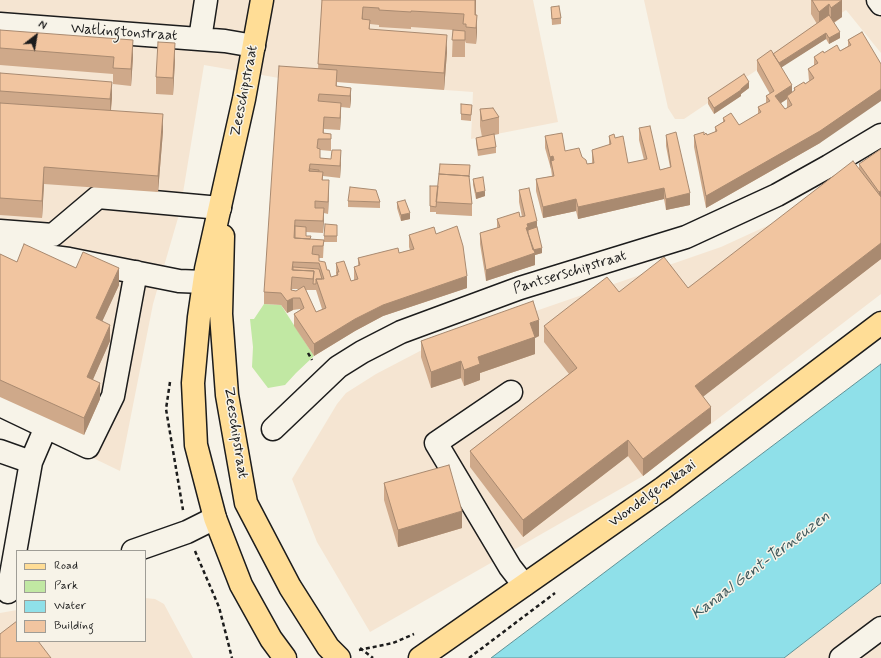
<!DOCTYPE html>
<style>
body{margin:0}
#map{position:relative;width:881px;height:658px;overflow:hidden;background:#f7f3e8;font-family:Mynerve,sans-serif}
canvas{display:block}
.legend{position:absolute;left:16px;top:550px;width:130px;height:92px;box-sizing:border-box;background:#f7f3e8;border:1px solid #9f9d96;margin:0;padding:5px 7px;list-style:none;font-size:12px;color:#1c1c1c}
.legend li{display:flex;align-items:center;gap:8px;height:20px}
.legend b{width:20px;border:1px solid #9f9d96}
.north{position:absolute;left:16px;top:16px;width:40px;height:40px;-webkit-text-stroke:3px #f7f3e8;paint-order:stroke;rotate:31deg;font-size:11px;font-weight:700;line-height:16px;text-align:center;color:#1c1c1c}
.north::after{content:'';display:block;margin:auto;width:14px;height:18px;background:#1c1c1c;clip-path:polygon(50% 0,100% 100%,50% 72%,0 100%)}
</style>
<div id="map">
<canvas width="881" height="658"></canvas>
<ul class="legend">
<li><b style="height:5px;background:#ffdd96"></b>Road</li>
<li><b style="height:11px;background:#c1e8a3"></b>Park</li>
<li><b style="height:11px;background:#8fe0e9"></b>Water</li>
<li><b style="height:11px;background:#f1c5a0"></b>Building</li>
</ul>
<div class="north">N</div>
</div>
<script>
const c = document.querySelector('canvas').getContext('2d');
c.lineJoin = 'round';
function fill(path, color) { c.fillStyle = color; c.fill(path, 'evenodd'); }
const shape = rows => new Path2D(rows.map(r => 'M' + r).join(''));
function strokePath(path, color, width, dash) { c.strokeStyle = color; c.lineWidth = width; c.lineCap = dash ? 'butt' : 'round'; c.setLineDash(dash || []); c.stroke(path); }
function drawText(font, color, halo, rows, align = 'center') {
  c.font = font + ' Mynerve,sans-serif'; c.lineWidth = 3; c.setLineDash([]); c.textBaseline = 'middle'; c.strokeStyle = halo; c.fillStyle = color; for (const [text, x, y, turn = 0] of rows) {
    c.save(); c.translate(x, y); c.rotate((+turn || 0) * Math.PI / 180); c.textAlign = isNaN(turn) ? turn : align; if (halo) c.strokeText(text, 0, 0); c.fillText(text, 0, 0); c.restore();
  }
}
const built = shape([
 [0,0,533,0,558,122,471,139,473,92,279,78,204,65,180,211,153,304,120,471,0,413],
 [644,0,881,0,881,53,846,10,684,119,675,119,668,108],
 [881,206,881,294,643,476,370,632,317,542,292,479,337,404,346,393,376,374,420,351,721,247,793,214],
 [881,583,881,658,784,658],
 [145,598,155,599,164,604,193,658,0,658,0,613,17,610,17,641,145,641]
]);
const green = shape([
 [264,304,281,305,314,356,296,373,285,385,268,388,252,367,253,347,250,319,254,319]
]);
const water = shape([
 [881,364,881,583,784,658,491,658,881,364]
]);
const path = shape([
 [308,353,312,360],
 [170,382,166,409,183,510],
 [195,551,219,607,232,658],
 [360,648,373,658],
 [359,650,393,643,414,634],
 [469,658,555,593]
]);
const minor = shape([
 [878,0,881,4],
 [0,24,225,41,254,46],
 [200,39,206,0],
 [0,231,53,235,98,197,220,208],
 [0,250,69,259,179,281,204,282],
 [511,392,436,443,510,567,524,585],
 [0,405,88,447,113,396,136,272],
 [273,429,338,367,362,352,401,332,520,288,686,237,777,195,829,166,881,135],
 [0,451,31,462,8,592],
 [31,462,46,427],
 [133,551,187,532,215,518],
 [841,658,881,628]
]);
const major = shape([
 [262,0,244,99,206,269,199,317,193,383,196,445,215,518,241,585,271,639,285,658],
 [223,236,221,314,227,395,246,503,290,587,328,647,339,658],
 [420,658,663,488,881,323]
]);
const wall = shape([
 [322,0,476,0,476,15,477,32,476,44,466,43,465,41,465,57,452,57,453,30,411,27,411,29,379,27,379,25,370,24,370,29,447,52,444,90,337,82,337,86,351,88,351,99,350,108,341,107,340,130,324,129,324,133,331,134,331,151,320,150,320,158,341,162,340,178,323,176,323,180,329,192,328,214,324,213,323,233,306,232,306,236,311,239,324,240,323,258,319,258,319,261,327,270,331,277,336,275,336,263,351,281,354,280,354,267,358,266,358,258,399,253,410,250,409,247,409,235,436,234,467,288,383,316,355,331,314,356,294,326,294,314,300,310,300,309,293,310,287,313,281,305,264,304,264,292,318,69],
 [292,289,299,289,296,291,292,290],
 [306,290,316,290,322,309,316,312],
 [811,0,842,0,842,17,834,23,840,38,829,44,826,39,781,67,792,93,794,91,794,88,805,84,809,81,808,69,814,65,814,57,824,53,840,51,848,46,848,40,862,32,820,143,706,208,694,147,694,135,707,135,715,132,715,127,723,122,723,118,739,125,758,114,758,107,766,103,766,96,770,94,757,71,757,60,773,54,817,24,811,14],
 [787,99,787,108,785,109,781,103],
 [551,7,561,18,561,24,552,25],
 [0,30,133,57,131,86,113,84,113,74,0,65],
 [175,60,173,95,156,94,156,77],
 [0,73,112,98,111,111,163,131,158,192,44,184,42,218,0,215],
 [749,88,741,94,741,96,714,114,708,104,708,98],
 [472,105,471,121,461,120,461,114],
 [480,109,499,117,499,134,494,135,496,147,496,153,478,156,476,143,476,138,482,137,480,126],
 [639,128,660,170,670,167,666,146,666,135,690,205,666,210,664,199,578,219,576,211,543,218,536,191,536,179,552,176,551,169,545,148,545,136,565,151,582,157,587,164,592,163,592,150,609,145,609,136,615,138,628,163,644,160,639,140],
 [881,149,881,259,703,396,711,423,643,476,628,456,523,537,470,467,470,451,569,374,544,342,544,326,619,292,688,288,859,168,859,164],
 [469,179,472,204,472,216,436,214,436,212,430,212,430,186,438,186],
 [473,179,485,196,476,199,473,185],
 [519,190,537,227,542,253,535,255,535,265,486,281,480,244,480,233,497,228,497,219,522,217,519,202],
 [348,201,380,202,380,208,348,207],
 [397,202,410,219,401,221,397,208],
 [337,225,337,242,324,242,324,236],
 [0,254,17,262,76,268,119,285,102,321,110,341,93,379,100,399,84,435,0,397],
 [539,336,535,338,535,354,480,373,480,380,464,386,461,378,431,388,421,357,421,341],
 [384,483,462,528,398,547,384,500]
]);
const shadedWall = shape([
 [475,0,476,0,475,28],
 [842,0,842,17,831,24,831,8],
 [829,4,829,21,819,28,819,12],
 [363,7,363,24,362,19],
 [477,15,477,32,476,44,476,28],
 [840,32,840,38,829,44,829,38],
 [826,33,826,39,776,71,776,65],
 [447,35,447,52,444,90,444,73],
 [133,40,133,57,131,86,131,69],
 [175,43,175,60,173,95,173,78],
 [112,82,112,98,110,116,110,99],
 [749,82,749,88,741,94,741,96,714,114,714,108],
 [792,85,792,96,787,96,787,99,775,107,775,96],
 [351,88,351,99,350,108,350,96],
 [881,89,881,101,820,143,706,208,706,196],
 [341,103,341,114,340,130,340,118],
 [163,114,163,131,158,192,158,176],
 [341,150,341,162,340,178,340,166],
 [553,156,553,168,551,161,550,169,550,157],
 [44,167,44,184,42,218,42,201],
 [329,180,329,192,328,214,328,202],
 [664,188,664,199,578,219,578,207],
 [485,191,485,196,476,199,476,193],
 [881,191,881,202,879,204,879,192],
 [690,193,690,205,666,210,666,199],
 [576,199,576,211,543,218,543,207],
 [324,208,324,220,323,233,323,221],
 [410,213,410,219,401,221,401,215],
 [537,221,537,233,528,239,526,228,527,224],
 [881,243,881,259,695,403,695,386],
 [542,248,542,253,535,255,535,265,486,281,486,270,532,250],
 [119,268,119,285,96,335,96,318],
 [467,276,467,288,383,316,355,331,314,356,314,344,355,319,383,305],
 [292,277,291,299,293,298,293,310,287,313,287,301,291,290],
 [539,320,539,336,535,338,535,354,480,373,480,380,464,386,464,370,478,357,530,323],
 [110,325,110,341,87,393,87,377],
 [461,361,461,378,431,388,431,372],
 [100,383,100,399,84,435,84,418],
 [711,407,711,423,643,476,643,459],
 [628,440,628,456,523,537,523,520],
 [462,511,462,528,398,547,398,530]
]);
const building = shape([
 [322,0,475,0,475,15,477,15,476,28,466,27,466,24,463,24,464,14,411,11,411,12,379,10,379,8,363,7,362,19,370,20,369,29,447,35,444,73,318,64,322,0],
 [812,0,842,0,831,8,829,4,819,12,812,0],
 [559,6,561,18,552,19,551,7,559,6],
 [829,15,840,32,829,38,826,33,779,63,773,54,829,15],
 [0,30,133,40,131,69,113,68,114,57,0,48,0,30],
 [453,30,465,31,465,40,452,40,453,30],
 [862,32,881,64,881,89,820,131,706,196,694,135,704,132,704,135,706,133,707,135,717,131,715,127,725,121,723,118,731,113,739,125,761,112,758,107,770,101,766,96,774,91,757,60,771,50,792,85,775,96,785,109,792,105,787,96,795,90,794,88,804,82,805,84,814,78,808,69,818,63,814,57,823,51,824,53,837,45,840,51,851,45,848,40,862,32],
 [158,42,175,43,173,78,156,77,158,42],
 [279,66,337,70,336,86,351,88,350,96,319,94,318,101,341,103,340,118,324,117,323,133,331,134,331,139,318,139,317,148,320,149,320,158,331,159,332,150,341,150,340,166,310,164,309,171,323,172,322,180,329,180,328,202,315,201,315,208,324,208,323,221,295,220,294,238,324,240,323,246,313,246,312,254,319,255,319,261,325,262,327,270,329,270,331,277,338,275,337,272,339,272,336,263,344,261,351,281,358,279,354,267,360,265,358,258,398,248,399,253,414,249,409,235,434,227,436,234,457,226,463,246,467,276,383,305,355,319,314,344,294,314,304,308,300,298,293,298,287,301,281,293,264,292,279,66],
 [293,262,319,263,324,279,316,279,326,308,316,312,304,286,296,291,291,290,292,277,313,279,314,271,292,270,293,262],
 [0,73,112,82,110,99,0,91,0,73],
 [744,74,749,82,741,89,741,90,714,108,708,98,744,74],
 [0,103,163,114,158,176,44,167,42,201,0,198,0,103],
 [461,104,472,105,471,115,461,114,461,104],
 [493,108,499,117,482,121,480,109,493,108],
 [650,126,660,170,671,167,666,135,676,132,690,193,666,199,664,188,578,207,576,199,543,207,536,179,554,176,551,161,554,160,553,156,550,157,545,136,562,133,565,151,579,148,582,157,586,160,587,164,594,163,592,150,611,144,609,136,614,134,615,138,623,136,628,163,647,159,639,128,650,126],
 [494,134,496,147,478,150,476,138,494,134],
 [881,149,881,191,879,192,859,164,881,149],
 [853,161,881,197,881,243,695,386,711,407,643,459,628,440,523,520,470,451,577,368,544,326,607,277,619,292,664,257,688,288,853,161],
 [440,164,470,165,469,177,469,176,439,174,440,164],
 [310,169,319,170,319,171,309,171,310,169],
 [439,174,469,176,472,204,436,202,439,174],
 [483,177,485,191,476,193,473,179,483,177],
 [430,186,438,186,436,207,430,206,430,186],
 [350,187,376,190,380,202,348,201,350,187],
 [529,188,537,221,527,224,528,227,526,228,535,253,486,270,480,233,500,227,497,219,519,212,520,217,525,216,519,190,529,188],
 [405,200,410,213,401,215,397,202,405,200],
 [325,224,337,225,337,236,324,236,325,224],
 [295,226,306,227,306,236,311,236,310,239,295,238,295,226],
 [537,227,542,248,533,250,528,233,528,230,537,227],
 [24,244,76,268,83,252,119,268,96,318,110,325,87,377,100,383,84,418,0,380,0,254,17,262,24,244],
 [293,267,319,269,322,279,316,279,316,284,313,284,314,271,293,270,293,267],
 [533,301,539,320,530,323,535,337,478,357,480,364,464,370,461,361,431,372,421,341,533,301],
 [449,465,462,511,398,530,384,483,449,465],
 [17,621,17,641,38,641,51,658,0,658,0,634,17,621]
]);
const streetNames = [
 ["Watlingtonstraat",124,33,4],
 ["Zeeschipstraat",245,91,-79],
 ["Pantserschipstraat",570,273,-17],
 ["Zeeschipstraat",235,433,81],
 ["Wondelgemkaai",653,494,-36]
];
const waterNames = [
 ["Kanaal Gent-Terneuzen",761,566,-37]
];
fill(built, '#f5e5d2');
fill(green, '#c1e8a3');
fill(water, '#8fe0e9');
strokePath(water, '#619297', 1);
strokePath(minor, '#1c1c1c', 25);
strokePath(major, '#1c1c1c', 25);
strokePath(path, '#1c1c1c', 2.5, [4, 3]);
strokePath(minor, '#f7f3e8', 22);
strokePath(major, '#ffdd96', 22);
fill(wall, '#cfa98a');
fill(shadedWall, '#a98a70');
fill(building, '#f1c5a0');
strokePath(building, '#a98a70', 1);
drawText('15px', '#1c1c1c', '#f7f3e8', streetNames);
drawText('italic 16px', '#3e575a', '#f7f3e8', waterNames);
</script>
